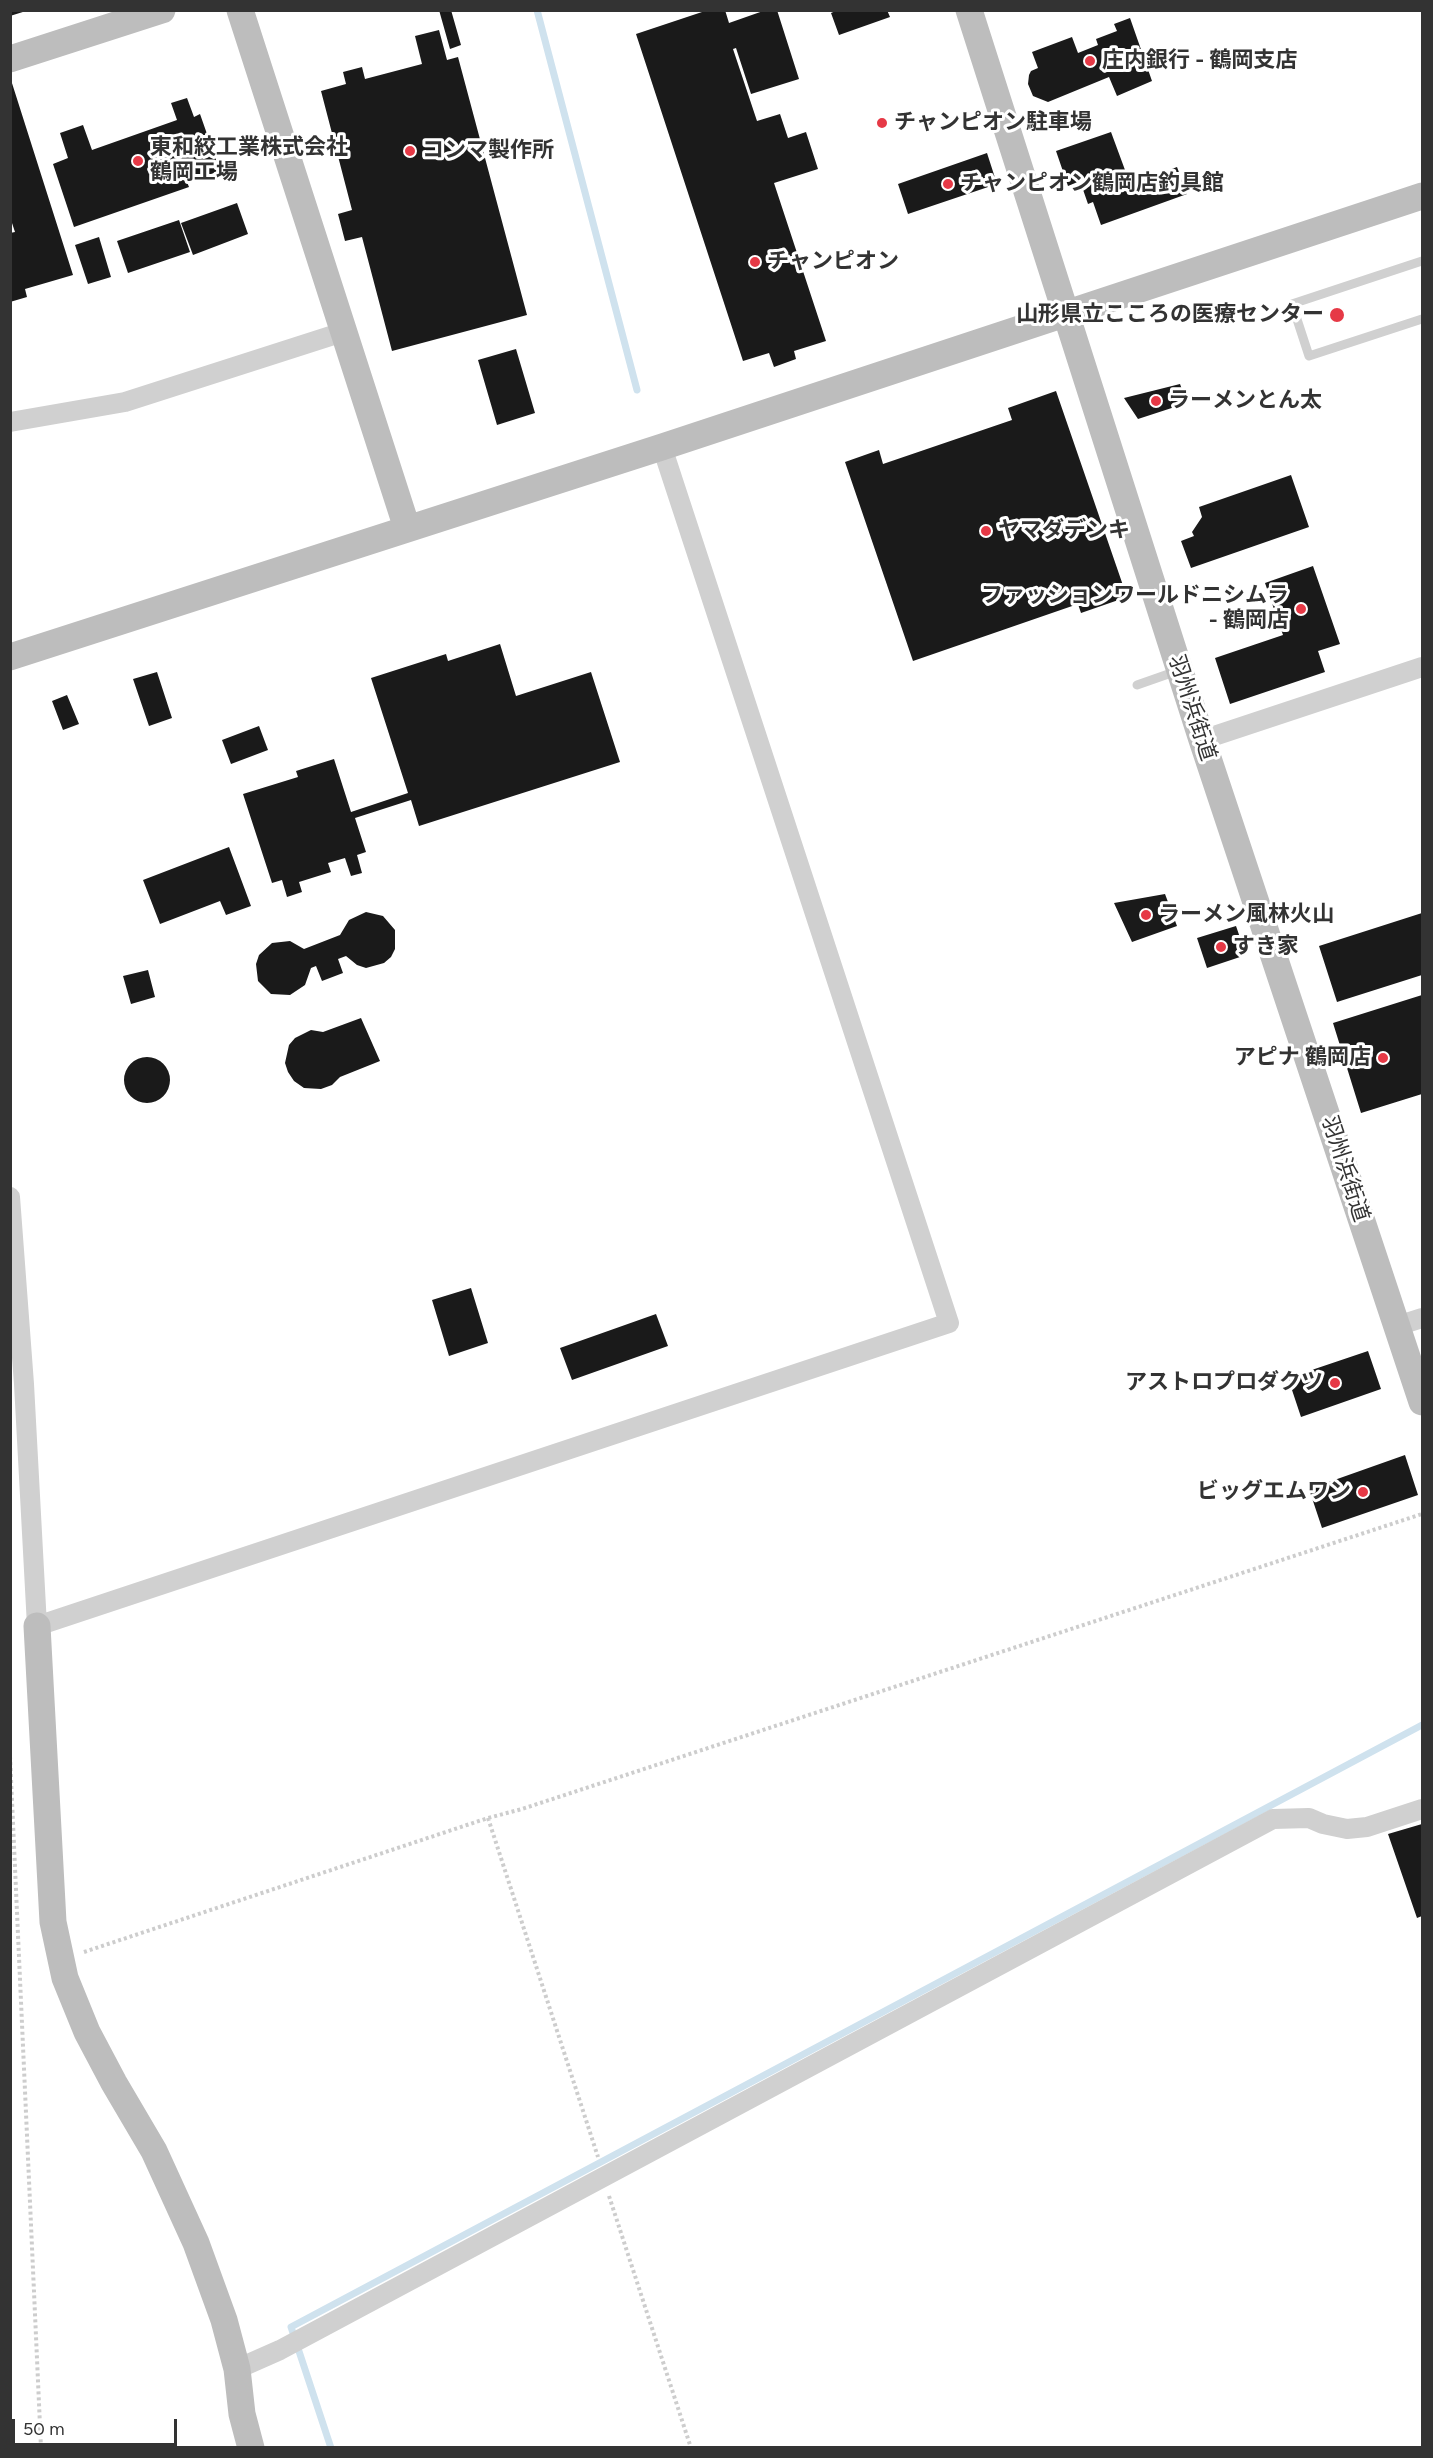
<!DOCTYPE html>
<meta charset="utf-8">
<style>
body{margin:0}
#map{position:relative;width:1433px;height:2458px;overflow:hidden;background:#fff;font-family:Figtree,sans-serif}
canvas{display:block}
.frame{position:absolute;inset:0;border:12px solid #333;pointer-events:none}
.scale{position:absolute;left:12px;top:2419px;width:165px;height:27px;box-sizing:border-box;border:3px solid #333;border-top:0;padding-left:8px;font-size:18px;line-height:21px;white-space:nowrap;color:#333;-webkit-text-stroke:4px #fff;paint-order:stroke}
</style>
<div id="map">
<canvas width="1433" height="2458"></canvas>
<div class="frame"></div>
<div class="scale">50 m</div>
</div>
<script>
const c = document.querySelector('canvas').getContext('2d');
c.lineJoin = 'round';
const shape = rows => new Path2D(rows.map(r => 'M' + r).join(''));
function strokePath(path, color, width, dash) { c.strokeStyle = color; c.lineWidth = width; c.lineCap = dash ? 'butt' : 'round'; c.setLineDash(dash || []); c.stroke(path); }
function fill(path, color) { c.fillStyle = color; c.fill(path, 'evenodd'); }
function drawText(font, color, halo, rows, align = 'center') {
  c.font = font + ' Figtree,"Noto Sans JP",sans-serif'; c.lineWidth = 6; c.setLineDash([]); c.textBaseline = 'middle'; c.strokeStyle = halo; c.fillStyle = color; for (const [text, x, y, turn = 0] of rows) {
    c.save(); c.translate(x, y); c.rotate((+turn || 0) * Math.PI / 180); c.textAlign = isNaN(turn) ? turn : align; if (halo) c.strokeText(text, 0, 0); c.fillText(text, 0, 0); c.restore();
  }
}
const stream = shape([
 [537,10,637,390],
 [331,2448,291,2327,1422,1725]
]);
const building = shape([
 [10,10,26,10,26,11,10,16],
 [439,10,451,10,461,45,450,49],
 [708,10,725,10,729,23,766,10,777,10,799,79,751,94,736,48,733,49,757,121,780,114,788,138,806,132,818,169,774,183,826,341,794,351,796,359,774,367,769,353,743,361,636,34],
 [838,10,887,10,890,17,839,35,831,13],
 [1130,18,1152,81,1117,96,1109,77,1048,102,1033,96,1028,84,1029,75,1031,71,1038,68,1032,52,1072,37,1078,53,1098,45,1096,39,1117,31,1114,24],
 [439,30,447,60,458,57,527,315,392,351,362,237,345,241,338,214,352,210,321,91,346,84,343,72,362,67,365,79,422,64,415,36],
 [11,80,73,275,25,289,27,297,10,302,10,233,15,232,10,217],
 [187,98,194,117,200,114,220,171,187,182,189,187,74,227,53,164,68,158,60,133,83,125,92,150,177,120,171,103],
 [1111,132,1125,170,1113,175,1118,189,1177,167,1187,194,1101,225,1093,202,1088,204,1080,181,1068,186,1056,151],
 [987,153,997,184,908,214,898,184],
 [237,203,248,234,193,255,181,223],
 [179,220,190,252,128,273,117,241],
 [99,237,111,277,88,284,75,245],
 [516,349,535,413,497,425,478,360],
 [1180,384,1187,403,1138,419,1124,398],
 [1056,391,1127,597,1081,613,1078,604,913,661,845,462,879,450,883,464,1012,420,1008,408],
 [1291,475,1309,527,1191,568,1181,541,1194,536,1192,532,1202,517,1199,507],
 [1313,566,1340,644,1318,651,1325,672,1230,704,1215,658,1283,635,1265,583],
 [500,644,516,696,591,672,620,762,419,826,411,800,355,818,366,852,357,855,362,873,351,876,345,858,328,863,331,872,299,882,302,892,287,897,282,880,272,883,243,794,298,777,296,771,334,759,351,812,408,793,371,678,446,654,448,661],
 [157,672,172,718,149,726,133,679],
 [67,695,79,724,63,730,52,701],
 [259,726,268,750,231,764,222,740],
 [229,847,251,906,226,915,220,901,160,924,143,880],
 [1165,894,1177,926,1132,942,1114,903],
 [366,912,383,916,395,930,395,949,391,957,384,963,366,968,357,965,346,956,338,959,343,973,322,981,316,966,311,968,305,985,290,995,271,994,258,981,256,964,259,955,272,943,290,941,304,949,340,935,349,920],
 [1422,913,1422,975,1337,1002,1319,946],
 [1236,926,1246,955,1207,968,1197,938],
 [148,970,155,997,131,1004,123,976],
 [1422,995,1422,1094,1361,1113,1333,1023],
 [361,1018,380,1061,340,1077,332,1085,321,1089,304,1088,294,1081,288,1072,285,1063,289,1045,295,1038,311,1030,323,1032],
 '124 1080a23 23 0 1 1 46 0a23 23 0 1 1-46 0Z',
 [471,1288,488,1343,449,1356,432,1300],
 [656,1314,668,1346,572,1380,560,1348],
 [1368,1351,1381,1389,1301,1417,1288,1378],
 [1405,1455,1418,1495,1322,1528,1309,1489],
 [1422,1824,1422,1916,1417,1918,1388,1834]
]);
const path = shape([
 [10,1756,41,2448],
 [488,1818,598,2157],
 [84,1952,488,1818,522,1809,1422,1514],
 [609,2196,691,2448]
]);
const lane = shape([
 [1422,261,1292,304,1309,356,1422,319],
 [1137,685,1177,671]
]);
const street = shape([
 [10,422,125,402,343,332],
 [1202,740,1422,667],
 [10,1197,24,1384,37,1626,949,1323,662,447],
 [1397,1326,1422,1318],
 [237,2369,280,2350,1273,1819,1309,1818,1323,1824,1347,1829,1367,1827,1422,1809]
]);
const secondary = shape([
 [240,10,407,528],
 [969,10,1202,740,1422,1402],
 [10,59,162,10],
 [10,657,662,447,1422,196],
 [37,1626,53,1922,65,1978,87,2032,114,2083,154,2151,196,2243,224,2320,237,2369,242,2414,251,2448]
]);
const markers = [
 [1090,61,6,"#e63946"],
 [882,123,6,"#e63946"],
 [410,151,6,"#e63946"],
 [138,161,6,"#e63946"],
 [948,184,6,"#e63946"],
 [755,262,6,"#e63946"],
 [1337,315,8,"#e63946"],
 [1156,401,6,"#e63946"],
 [986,531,6,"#e63946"],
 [1301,609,6,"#e63946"],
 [1146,915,6,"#e63946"],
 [1221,947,6,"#e63946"],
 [1383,1058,6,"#e63946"],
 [1335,1383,6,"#e63946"],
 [1363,1492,6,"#e63946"]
];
const poiNames = [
 ["庄内銀行 - 鶴岡支店",1102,61],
 ["チャンピオン駐車場",894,123],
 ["東和絞工業株式会社",150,148],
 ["鶴岡工場",150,173],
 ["コンマ製作所",422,151],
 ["チャンピオン鶴岡店釣具館",960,184],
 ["チャンピオン",767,262],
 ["山形県立こころの医療センター",1324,315,"right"],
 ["ラーメンとん太",1168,401],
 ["ヤマダデンキ",998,531],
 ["ファッションワールドニシムラ",1289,596,"right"],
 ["- 鶴岡店",1289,621,"right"],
 ["ラーメン風林火山",1158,915],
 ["すき家",1233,947],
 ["アピナ 鶴岡店",1371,1058,"right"],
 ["アストロプロダクツ",1323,1383,"right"],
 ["ビッグエムワン",1351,1492,"right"]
];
const streetNames = [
 ["羽州浜街道",1192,708,72],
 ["羽州浜街道",1345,1169,72]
];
strokePath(stream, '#cfe2ee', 7);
fill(building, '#1a1a1a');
strokePath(path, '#cdcdcd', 4, [3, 3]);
strokePath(lane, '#d0d0d0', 9);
strokePath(street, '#d0d0d0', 20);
strokePath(secondary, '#bdbdbd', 27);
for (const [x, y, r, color] of markers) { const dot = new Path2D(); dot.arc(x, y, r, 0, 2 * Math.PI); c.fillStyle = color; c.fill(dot); strokePath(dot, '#fff', 2); }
drawText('bold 22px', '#333', '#fff', poiNames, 'left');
drawText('22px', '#333', '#fff', streetNames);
</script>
